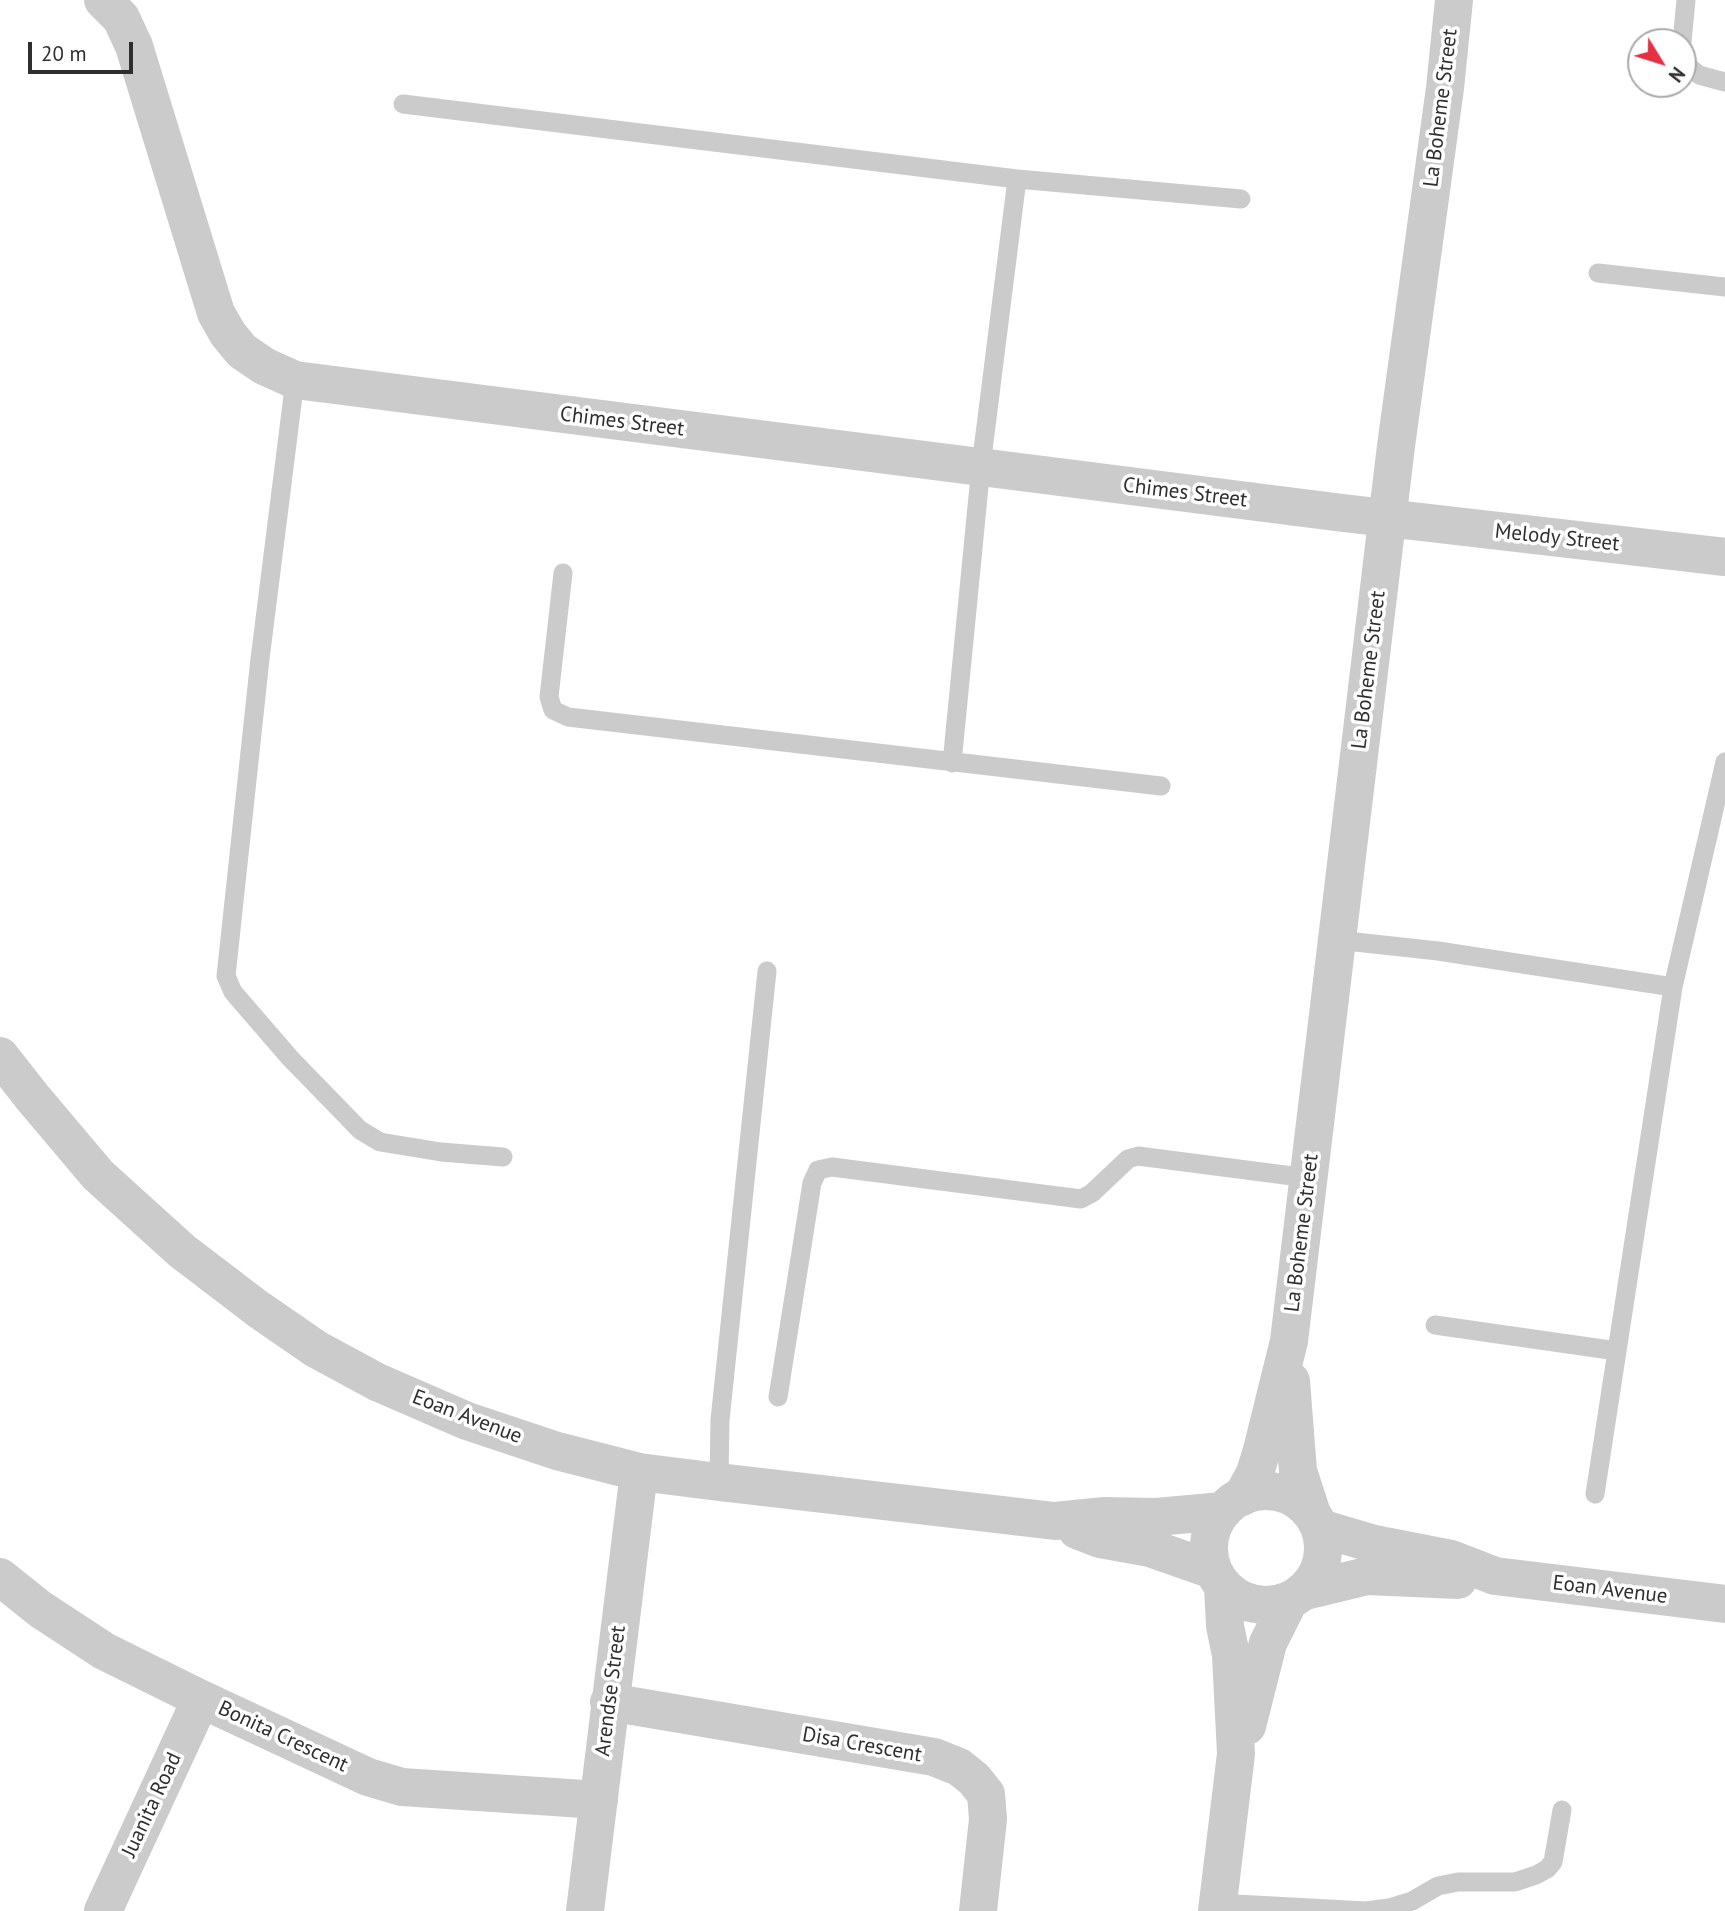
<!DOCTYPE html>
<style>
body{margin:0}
#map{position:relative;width:1725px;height:1911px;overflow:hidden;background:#fff;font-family:"PT Sans",sans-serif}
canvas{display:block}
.north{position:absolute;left:1627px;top:28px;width:70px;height:70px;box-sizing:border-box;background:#fff;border:2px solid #ababab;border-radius:50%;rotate:128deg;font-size:19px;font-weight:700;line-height:28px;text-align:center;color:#2e2e2e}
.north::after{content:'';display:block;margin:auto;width:24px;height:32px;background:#e53042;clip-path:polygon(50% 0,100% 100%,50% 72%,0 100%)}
.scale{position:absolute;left:28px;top:42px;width:105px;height:32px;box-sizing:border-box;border:4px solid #2e2e2e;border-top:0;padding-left:9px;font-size:21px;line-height:24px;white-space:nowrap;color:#2e2e2e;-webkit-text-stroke:5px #fff;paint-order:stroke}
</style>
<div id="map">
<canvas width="1725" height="1911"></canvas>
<div class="north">N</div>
<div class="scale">20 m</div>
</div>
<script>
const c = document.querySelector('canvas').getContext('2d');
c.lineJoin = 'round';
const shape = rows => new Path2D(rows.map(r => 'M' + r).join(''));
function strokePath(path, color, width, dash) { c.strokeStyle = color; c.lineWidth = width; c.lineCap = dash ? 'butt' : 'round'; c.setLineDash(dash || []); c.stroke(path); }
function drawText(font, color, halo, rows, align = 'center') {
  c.font = font + ' "PT Sans",sans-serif'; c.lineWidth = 7; c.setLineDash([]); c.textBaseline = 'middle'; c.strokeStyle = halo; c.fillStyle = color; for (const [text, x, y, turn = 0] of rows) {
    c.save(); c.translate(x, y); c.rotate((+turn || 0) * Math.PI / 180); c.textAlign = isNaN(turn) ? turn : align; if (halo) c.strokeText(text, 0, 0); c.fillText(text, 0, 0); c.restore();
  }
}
const service = shape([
 [1682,42,1686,0],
 [1683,53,1688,66,1699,75,1725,82],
 [403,104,1017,179,1241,199],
 [1598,273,1725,287],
 [295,380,260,659,226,976,233,992,290,1058,360,1130,380,1142,441,1152,503,1157],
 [563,573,549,697,553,710,568,717,1161,786],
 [952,763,981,466,1017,179],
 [1337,940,1438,951,1673,987],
 [1435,1325,1617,1351],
 [778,1397,812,1183,818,1170,832,1167,1081,1199,1092,1193,1128,1159,1138,1156,1308,1178],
 [719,1482,720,1420,767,971],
 [1595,1494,1673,987,1725,762],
 [1217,1903,1366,1911,1389,1908,1412,1901,1438,1886,1458,1882,1515,1882,1536,1875,1547,1869,1553,1862,1562,1810]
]);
const minor = shape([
 [103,0,121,18,134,46,216,313,228,334,242,351,264,366,295,380,1343,513,1725,557],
 [1291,1381,1298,1471,1312,1514],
 [1242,1497,1255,1473,1262,1450,1289,1341,1396,446,1445,88,1454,0],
 [0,1577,40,1609,104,1651,201,1699,368,1777,402,1787,599,1800],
 [609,1702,934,1757,959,1767,974,1779,986,1794,988,1819,978,1911],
 [103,1911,201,1699],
 [585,1911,639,1472]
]);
const tertiary = shape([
 [0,1056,33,1098,98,1175,182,1251,258,1309,316,1349,377,1382,467,1421,557,1451,639,1472,719,1482,1055,1521,1105,1516,1156,1517,1223,1511],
 '1209 1548a57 57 0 1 1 114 0a57 57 0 1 1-114 0Z',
 [1320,1528,1374,1544,1451,1559,1495,1576,1725,1604],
 [1077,1530,1100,1539,1150,1548,1213,1570],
 [1305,1591,1367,1576,1458,1580],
 [1247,1726,1268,1643,1289,1601],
 [1217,1911,1236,1754,1231,1655,1225,1626,1223,1586]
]);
const streetNames = [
 ["La Boheme Street",1441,108,-83],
 ["Chimes Street",622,422,7],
 ["Chimes Street",1185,493,7],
 ["Melody Street",1557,538,6],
 ["La Boheme Street",1369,670,-83],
 ["La Boheme Street",1302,1233,-83],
 ["Eoan Avenue",467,1417,21],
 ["Eoan Avenue",1610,1590,7],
 ["Arendse Street",611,1691,-83],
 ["Bonita Crescent",283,1737,25],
 ["Disa Crescent",862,1745,10],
 ["Juanita Road",152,1805,-65]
];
strokePath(service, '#cbcbcb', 19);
strokePath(minor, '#cbcbcb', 38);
strokePath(tertiary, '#cbcbcb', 38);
drawText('21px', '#2e2e2e', '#fff', streetNames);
</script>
